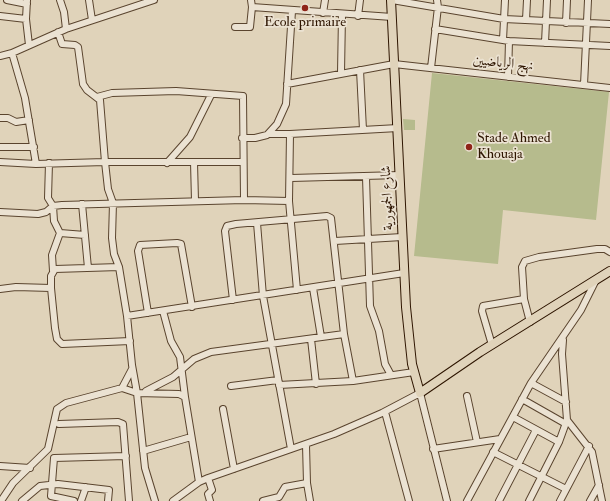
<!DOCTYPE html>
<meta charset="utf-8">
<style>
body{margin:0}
canvas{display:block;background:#e0d3ba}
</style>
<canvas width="610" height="501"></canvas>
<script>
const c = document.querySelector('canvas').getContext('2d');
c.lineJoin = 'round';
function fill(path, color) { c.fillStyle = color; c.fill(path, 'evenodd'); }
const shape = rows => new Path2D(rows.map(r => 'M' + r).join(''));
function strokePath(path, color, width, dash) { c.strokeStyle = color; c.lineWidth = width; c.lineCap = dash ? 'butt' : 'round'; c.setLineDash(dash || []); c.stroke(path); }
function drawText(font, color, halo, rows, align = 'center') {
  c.font = font + ' "IM FELL Double Pica",Amiri,serif'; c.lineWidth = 3.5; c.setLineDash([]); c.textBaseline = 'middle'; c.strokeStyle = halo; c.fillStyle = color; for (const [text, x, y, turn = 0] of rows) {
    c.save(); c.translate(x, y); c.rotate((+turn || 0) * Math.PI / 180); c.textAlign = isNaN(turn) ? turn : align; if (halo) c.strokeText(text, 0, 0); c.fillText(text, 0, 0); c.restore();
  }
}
const green = shape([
 [432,73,609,92,596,220,503,210,498,264,414,256],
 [403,119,415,120,415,130,404,130]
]);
const minor = shape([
 [7,0,27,4],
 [27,0,26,19,29,45],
 [60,0,64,12,66,29],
 [89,0,92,20],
 [251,0,252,7,392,17],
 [392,0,504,19,610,24],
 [323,13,325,0],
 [0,16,26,19],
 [358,16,360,0],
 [526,20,527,0],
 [566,23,567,0],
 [235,27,250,27,252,7],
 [435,29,509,41,610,46],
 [503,40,505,0],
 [545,43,547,0],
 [12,53,25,98,36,164,105,162,100,100,87,90,83,84,78,47,75,45,62,44,58,32],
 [0,56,12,53,66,29,154,0],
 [431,68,438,7,437,0],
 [360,70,363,130],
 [341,73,342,15],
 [508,77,509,41],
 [287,84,394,64,610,88],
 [584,85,588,0],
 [97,97,112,93,176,91,243,96,244,200],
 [0,118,8,118,16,122,29,120],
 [269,134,290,134],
 [242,138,255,138,267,135,277,124,286,104,292,11],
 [0,147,34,147],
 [0,162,36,164],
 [194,162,195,201],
 [49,163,48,198,53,206,54,221,60,233,52,255,53,271],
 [167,163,190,137,211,95],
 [366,177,370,306,379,331,385,364,391,375],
 [291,178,400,175],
 [82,204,88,268],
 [0,212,38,214,46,212,53,206,62,205,244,200,289,201],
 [257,223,263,296,291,449],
 [60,233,85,235],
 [335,241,402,237],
 [119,267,55,269,51,276,51,288,55,328,57,339,62,344,130,341],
 [313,288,321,337],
 [0,289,16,287,51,288],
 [297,290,289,201,290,134,398,128],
 [233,300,225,231,227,226,236,224,327,216,331,218,344,334,353,381],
 [163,311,171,341,180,357,185,397],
 [148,313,138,251,140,245,177,243,181,244,192,307],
 [127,316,404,273],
 [530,322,524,299,522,267,525,261,539,257,597,249,605,249,610,252],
 [311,339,316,384],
 [492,345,482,311,483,306,524,299],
 [531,383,566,402],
 [279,385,353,381,414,372],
 [231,386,278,380],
 [122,388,132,369],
 [146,391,173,377,194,359,211,352,344,334],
 [467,396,477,442],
 [522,399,566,424],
 [223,409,234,469],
 [385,412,409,501],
 [513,417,559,442],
 [567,420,592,452,602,501],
 [59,424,118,422,123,424,129,501],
 [306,445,307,483,310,501],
 [433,449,500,439],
 [143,451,191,437],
 [493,452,566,489],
 [0,466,30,468],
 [208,478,212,490,208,494,210,501],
 [1,501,13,483,48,449,57,409,66,403,122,388,137,393,179,394,185,397,199,482],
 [22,501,40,486,58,484,109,490,108,501],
 [74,501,51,496,54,458,126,456],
 [81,501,86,487],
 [155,501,145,468,137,393,132,365,127,316,119,267,114,254,112,238,113,203,108,189,105,162,242,162],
 [173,501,199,482,208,478,334,434,382,413,420,393,447,501],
 [263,501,279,497,285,487,307,483],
 [467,501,531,383,581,310,596,280],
 [499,501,536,430],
 [529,501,559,442,567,420,562,354,563,340],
 [560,501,589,446],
 [590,501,599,485]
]);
const major = shape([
 [391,0,406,307,412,364,420,393,480,352,610,271]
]);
const markers = [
 [305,8,4,"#8f2418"],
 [469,147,4,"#8f2418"]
];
const poiNames = [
 ["Ecole primaire",305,23],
 ["Stade Ahmed",477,139,"left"],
 ["Khouaja",477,155,"left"]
];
const streetNames = [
 ["نهج الرياضيين",503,64,6],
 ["شارع الجمهورية",388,198,-92]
];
fill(green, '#b6bb8d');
strokePath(minor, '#5a442e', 8);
strokePath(major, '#2e1500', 10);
strokePath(minor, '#ebe2d2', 6);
strokePath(major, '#e0d3ba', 8);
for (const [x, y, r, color] of markers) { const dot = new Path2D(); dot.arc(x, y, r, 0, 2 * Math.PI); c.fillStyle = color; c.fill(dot); strokePath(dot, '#ebe2d2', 1.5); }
drawText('14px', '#2e1500', '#ebe2d2', poiNames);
drawText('14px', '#2e1500', '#ebe2d2', streetNames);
</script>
